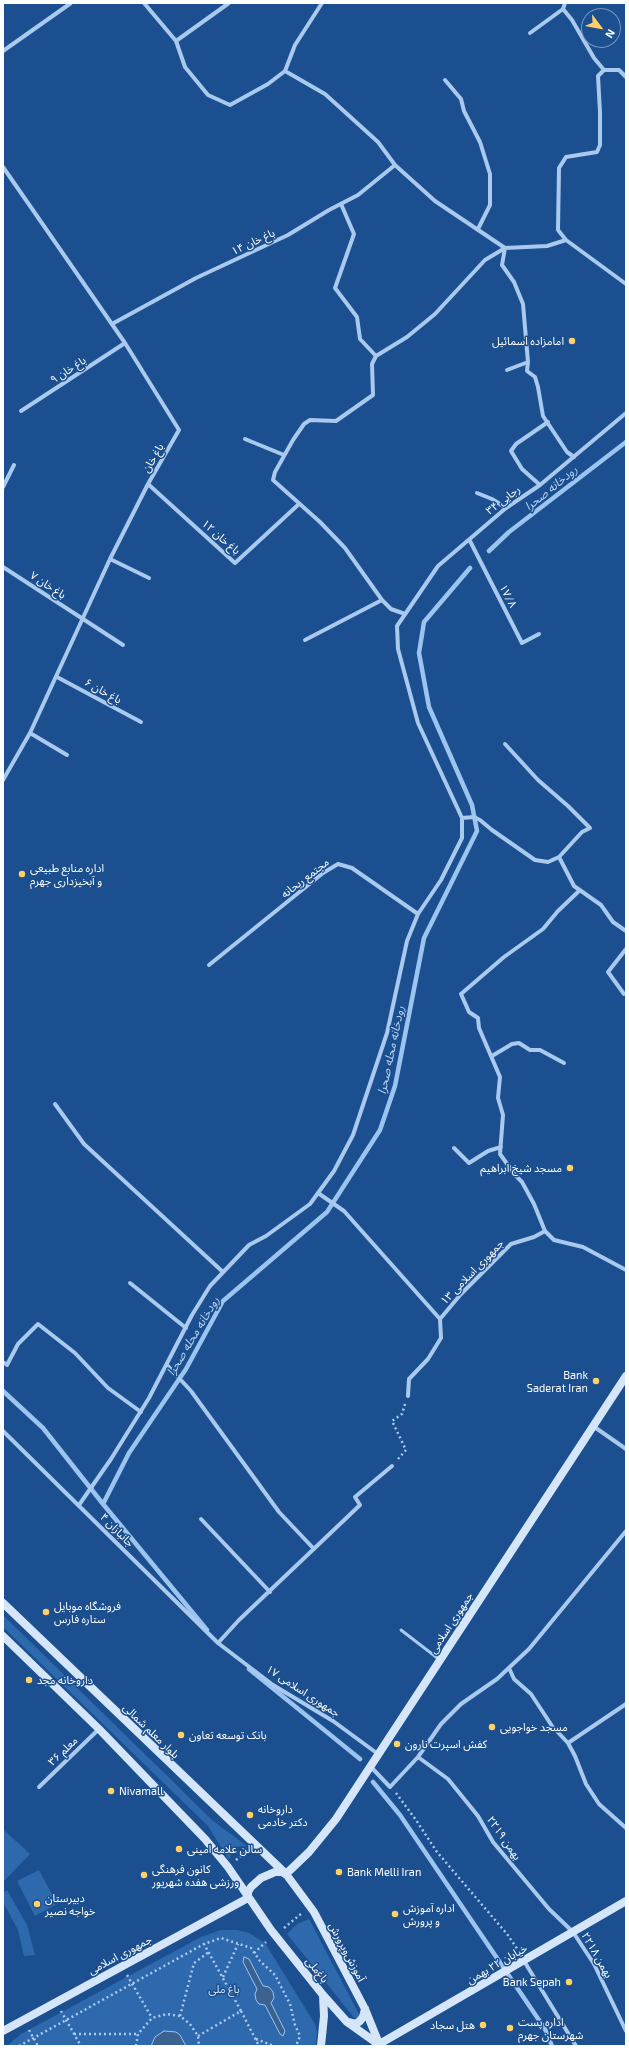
<!DOCTYPE html>
<meta charset="utf-8">
<style>
body{margin:0}
#map{position:relative;width:629px;height:2049px;overflow:hidden;background:#1b4f8f;font-family:"Exo 2",sans-serif}
canvas{display:block}
.frame{position:absolute;inset:0;border:4px solid #fff;pointer-events:none}
.north{position:absolute;left:581px;top:8px;width:40px;height:40px;box-sizing:border-box;background:#1b4f8f;border:1px solid #7695bc;border-radius:50%;rotate:122deg;font-size:11px;font-weight:700;line-height:16px;text-align:center;color:#fff}
.north::after{content:'';display:block;margin:auto;width:14px;height:18px;background:#ffd166;clip-path:polygon(50% 0,100% 100%,50% 72%,0 100%)}
</style>
<div id="map">
<canvas width="629" height="2049"></canvas>
<div class="frame"></div>
<div class="north">N</div>
</div>
<script>
const c = document.querySelector('canvas').getContext('2d');
c.lineJoin = 'round';
function fill(path, color) { c.fillStyle = color; c.fill(path, 'evenodd'); }
const shape = rows => new Path2D(rows.map(r => 'M' + r).join(''));
function strokePath(path, color, width, dash) { c.strokeStyle = color; c.lineWidth = width; c.lineCap = dash ? 'butt' : 'round'; c.setLineDash(dash || []); c.stroke(path); }
function drawText(font, color, halo, rows, align = 'center') {
  c.font = font + ' "Exo 2","Noto Sans Arabic",sans-serif'; c.lineWidth = 3; c.setLineDash([]); c.textBaseline = 'middle'; c.strokeStyle = halo; c.fillStyle = color; for (const [text, x, y, turn = 0] of rows) {
    c.save(); c.translate(x, y); c.rotate((+turn || 0) * Math.PI / 180); c.textAlign = isNaN(turn) ? turn : align; if (halo) c.strokeText(text, 0, 0); c.fillText(text, 0, 0); c.restore();
  }
}
const green = shape([
 [3,1615,213,1821,247,1846,236,1847,232,1851,229,1860,208,1826,3,1627],
 [4,1830,30,1854,3,1882,3,1831],
 [39,1870,57,1904,35,1916,17,1881],
 [7,1890,27,1925,35,1955,24,1956,18,1930,3,1902,3,1893],
 [309,1919,360,2016,356,2020,287,1934,297,1924],
 [221,1930,237,1930,249,1933,265,1943,315,2024,317,2032,316,2046,7,2046,21,2034,201,1937]
]);
const water = shape([
 [244,1957,249,1959,263,1986,269,1987,273,1992,274,1998,271,2003,285,2031,283,2036,280,2034,265,2005,259,2004,256,2000,255,1994,257,1989,243,1962,244,1957],
 [164,2031,176,2032,180,2035,186,2046,151,2046,155,2037,164,2031]
]);
const stream = shape([
 [489,551,509,532,626,442],
 [3,1391,43,1428,103,1504,207,1630],
 [103,1504,129,1453,186,1369,223,1301,327,1212,380,1130,395,1086,424,938,477,831,472,805,429,707,419,653,424,622,470,568],
 [249,1669,360,1759],
 [373,1782,400,1815,545,2029,552,2046]
]);
const path = shape([
 [398,1459,406,1450,392,1421,402,1414,405,1404],
 [396,1793,416,1820,437,1852,507,1934,518,1950],
 [236,1860,246,1852],
 [284,1928,302,1913],
 [254,1953,266,1942],
 [127,1975,152,2018],
 [223,1977,238,1944],
 [61,2011,81,2046],
 [241,2011,259,2046],
 [180,2016,194,1963,209,1952],
 [29,2030,38,2046],
 [74,2034,138,2034],
 [198,2036,241,2011,204,1944],
 [256,2039,274,2046],
 [19,2046,204,1944,221,1938,251,1948,260,1961,275,1975,290,2004,295,2025,300,2036,296,2046],
 [136,2046,138,2034,152,2018,167,2014,180,2016,190,2024,198,2036,199,2046]
]);
const lane = shape([
 [401,1630,440,1660]
]);
const street = shape([
 [144,3,176,41,229,3],
 [563,9,572,20,594,58,604,70],
 [530,33,563,9,565,3],
 [176,41,185,67,208,95,230,105,268,84,285,71,325,94,378,142,395,165,435,201,505,248,547,246,566,240,626,284],
 [3,51,71,3],
 [285,71,295,45,322,3],
 [445,80,461,99,464,111,480,142,490,174,490,205,478,229],
 [3,167,125,343,179,430,148,484,110,559,30,733,3,780],
 [341,204,354,234,335,288,357,317,360,339,376,356,407,337,435,314,485,260,505,248],
 [566,240,558,230,559,168,566,157,597,152,600,145,600,112,598,76,604,70,619,70,626,77],
 [505,248,502,265,514,282,523,304,528,362,507,370],
 [112,324,196,278,288,235,329,210,358,195,395,165],
 [376,356,372,364,373,395,336,421,310,420,304,424,293,440,275,472,273,480,320,522,345,548,382,600,391,609,405,614],
 [528,362,527,371,535,377,538,387,543,416,567,452,574,457],
 [21,411,125,343],
 [245,439,284,455],
 [148,484,235,563,299,504],
 [540,485,522,469,511,451,516,444,548,422],
 [3,487,14,465],
 [477,493,492,499,506,508],
 [470,541,522,643,539,634],
 [110,559,149,578],
 [3,567,123,645],
 [305,640,382,600],
 [57,677,141,722],
 [30,733,67,755],
 [505,744,538,780,568,806,590,828,582,832,559,857],
 [462,818,474,817,480,820,492,830,535,860,548,862,559,857,574,886,601,905,613,922,626,931],
 [209,965,323,873,338,864,352,868,418,914],
 [624,994,608,972,626,949],
 [492,1056,512,1044,519,1043,530,1050,540,1050,564,1063],
 [55,1104,84,1144,223,1272],
 [454,1148,469,1163,488,1151,501,1147],
 [318,1193,344,1211,440,1319,441,1338,428,1359,409,1379,408,1396],
 [545,1231,534,1204,522,1182,515,1175,500,1154,503,1115,498,1098,500,1077,479,1028,478,1018,469,1012,461,994,504,957,543,929,558,911,580,890],
 [130,1283,186,1328],
 [440,1319,461,1294,511,1244,534,1237,545,1231,554,1240,583,1247,626,1270],
 [3,1362,7,1365,18,1344,38,1324,75,1353,108,1388,141,1412],
 [167,1365,191,1391,279,1512,314,1549],
 [593,1426,626,1449],
 [3,1431,218,1643,273,1685,333,1721,378,1754],
 [79,1505,111,1459,149,1398,192,1315,210,1286,249,1245,266,1236,310,1204,334,1171,353,1135,387,1033,407,941,418,914,441,880,462,838,462,818,418,723,398,649,397,626,438,566,506,508,540,485,626,413],
 [201,1519,270,1592],
 [218,1643,239,1620,360,1505,355,1497,392,1466],
 [509,1668,514,1679,531,1694,552,1726,568,1743,575,1756,586,1784,599,1804,626,1828],
 [568,1743,626,1704],
 [418,1757,448,1779,478,1816,493,1842,549,1909,573,1932,594,1964,626,2031],
 [371,1767,390,1787,418,1757,441,1724,461,1704,497,1679,529,1649,626,1531],
 [39,1787,99,1729],
 [524,1961,576,2046]
]);
const secondary = shape([
 [3,1603,286,1874,314,1912,365,2009,380,2046],
 [3,1636,99,1729,205,1839,228,1867,271,1930,323,1995,347,2022,378,2044],
 [286,1874,309,1852,336,1819,626,1376],
 [248,1898,248,1892,251,1887,261,1878,275,1872,282,1872,285,1874],
 [348,2022,356,2024,360,2021,363,2017,365,2009],
 [3,2031,248,1898],
 [321,2046,324,2016,323,1995],
 [376,2046,626,1901]
]);
const markers = [
 [572,341,4,"#ffd166"],
 [22,874,4,"#ffd166"],
 [570,1168,4,"#ffd166"],
 [596,1381,4,"#ffd166"],
 [46,1612,4,"#ffd166"],
 [29,1680,4,"#ffd166"],
 [492,1727,4,"#ffd166"],
 [181,1735,4,"#ffd166"],
 [397,1744,4,"#ffd166"],
 [111,1791,4,"#ffd166"],
 [250,1815,4,"#ffd166"],
 [179,1849,4,"#ffd166"],
 [339,1872,4,"#ffd166"],
 [144,1875,4,"#ffd166"],
 [37,1904,4,"#ffd166"],
 [395,1914,4,"#ffd166"],
 [569,1982,4,"#ffd166"],
 [483,2025,4,"#ffd166"],
 [510,2028,4,"#ffd166"]
];
const streetNames = [
 ["باغ خان ۱۴",253,242,-25],
 ["باغ خان ۹",68,370,-33],
 ["باغ خان",153,458,-60],
 ["رجایی ۳۴",503,500,-38],
 ["باغ خان ۱۲",221,537,41],
 ["باغ خان ۷",48,585,33],
 ["۱۷/۸",508,596,63],
 ["باغ خان ۶",103,691,29],
 ["مجتمع ریحانه",305,878,-38],
 ["جمهوری اسلامی ۱۳",472,1272,-46],
 ["جانبازان ۴",117,1530,45],
 ["جمهوری اسلامی",451,1623,-57],
 ["جمهوری اسلامی ۱۷",303,1691,33],
 ["بلوار معلم شمالی",151,1731,44],
 ["معلم ۳۶",63,1751,-44],
 ["۲۲بهمن ۱۹",504,1838,55],
 ["آموزش‌و‌پرورش",347,1952,62],
 ["جمهوری اسلامی",120,1955,-28],
 ["۲۲بهمن ۱۸",597,1955,60],
 ["خیابان ۲۲ بهمن",497,1964,-30],
 ["باغ‌ملی",317,1970,51]
];
const poiNames = [
 ["امامزاده اسمائیل",564,341,"right"],
 ["اداره منابع طبیعی",30,868],
 ["و آبخیزداری جهرم",30,881],
 ["مسجد شیخ ابراهیم",562,1168,"right"],
 ["Bank",588,1375,"right"],
 ["Saderat Iran",588,1388,"right"],
 ["فروشگاه موبایل",54,1606],
 ["ستاره فارس",54,1619],
 ["داروخانه مجد",37,1680],
 ["مسجد خواجویی",500,1727],
 ["بانک توسعه تعاون",189,1735],
 ["کفش اسپرت نارون",405,1744],
 ["Nivamall",119,1791],
 ["داروخانه",258,1809],
 ["دکتر خادمی",258,1822],
 ["سالن علامه امینی",187,1849],
 ["کانون فرهنگی",152,1869],
 ["ورزشی هفده شهریور",152,1882],
 ["Bank Melli Iran",347,1872],
 ["دبیرستان",45,1898],
 ["خواجه نصیر",45,1911],
 ["اداره آموزش",403,1908],
 ["و پرورش",403,1921],
 ["Bank Sepah",561,1982,"right"],
 ["اداره پست",518,2022],
 ["شهرستان جهرم",518,2035],
 ["هتل سجاد",475,2025,"right"]
];
const parkNames = [
 ["باغ ملی",224,1989]
];
const waterNames = [
 ["رودخانه صحرا",551,488,-39],
 ["رودخانه محله صحرا",391,1050,-78],
 ["رودخانه محله صحرا",193,1336,-59]
];
fill(green, '#2e69ad');
fill(water, '#3c6290');
strokePath(water, '#9cc4f0', 1);
strokePath(stream, '#9cc4f0', 4.5);
strokePath(path, '#a9c9ee', 2.5, [2, 3]);
strokePath(lane, '#a9c9ee', 3);
strokePath(street, '#a9c9ee', 4);
strokePath(secondary, '#d6e6fa', 8);
for (const [x, y, r, color] of markers) { const dot = new Path2D(); dot.arc(x, y, r, 0, 2 * Math.PI); c.fillStyle = color; c.fill(dot); strokePath(dot, '#1b4f8f', 1.5); }
drawText('11px', '#fff', '#1b4f8f', streetNames);
drawText('11px', '#fff', '#1b4f8f', poiNames, 'left');
drawText('11px', '#cfe3fa', '#1b4f8f', parkNames);
drawText('italic 12px', '#b5d3f5', '#1b4f8f', waterNames);
</script>
